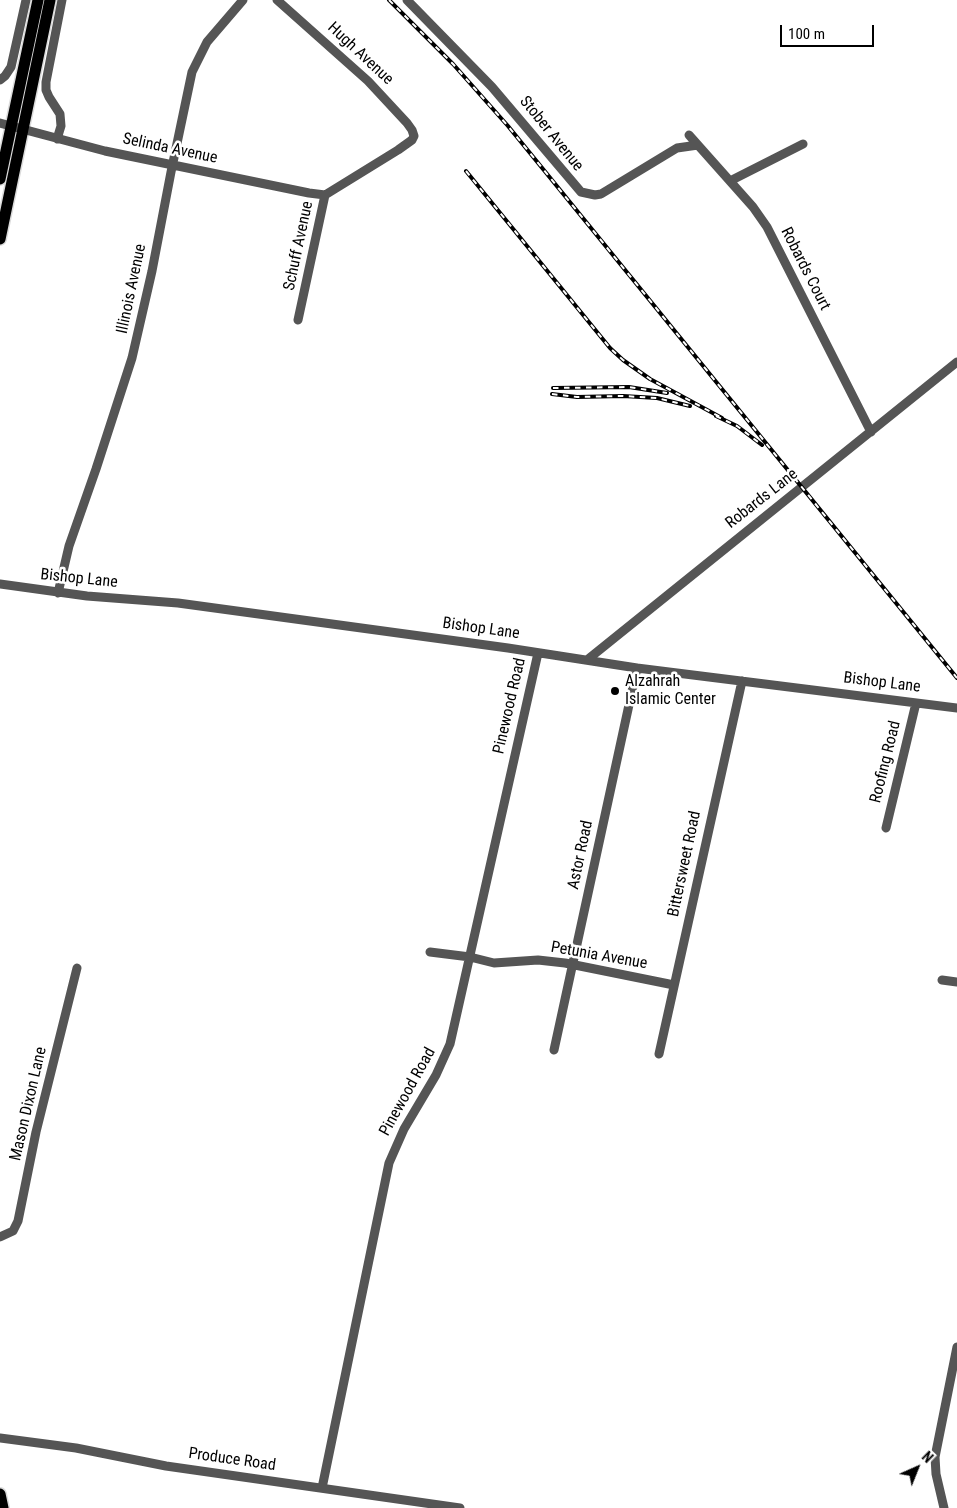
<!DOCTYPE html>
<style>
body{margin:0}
#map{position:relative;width:957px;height:1508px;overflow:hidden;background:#fff;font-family:"Roboto Condensed",sans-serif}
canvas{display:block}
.north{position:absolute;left:892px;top:1443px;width:50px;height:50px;-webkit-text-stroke:4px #fff;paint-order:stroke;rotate:44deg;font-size:14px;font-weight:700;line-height:20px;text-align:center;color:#000}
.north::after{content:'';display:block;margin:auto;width:18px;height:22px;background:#000;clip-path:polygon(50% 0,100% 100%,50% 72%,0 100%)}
.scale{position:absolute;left:780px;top:25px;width:94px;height:22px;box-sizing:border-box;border:2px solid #000;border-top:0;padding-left:6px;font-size:15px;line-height:18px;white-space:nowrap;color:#000;-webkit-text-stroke:4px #fff;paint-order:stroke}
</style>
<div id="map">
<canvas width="957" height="1508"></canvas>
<div class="north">N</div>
<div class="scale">100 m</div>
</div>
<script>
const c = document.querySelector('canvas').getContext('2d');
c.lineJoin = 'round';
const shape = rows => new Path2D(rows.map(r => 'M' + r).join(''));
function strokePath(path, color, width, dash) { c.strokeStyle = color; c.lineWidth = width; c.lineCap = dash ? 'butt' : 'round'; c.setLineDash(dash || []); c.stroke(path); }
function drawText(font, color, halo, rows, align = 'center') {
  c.font = font + ' "Roboto Condensed",sans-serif'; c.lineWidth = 5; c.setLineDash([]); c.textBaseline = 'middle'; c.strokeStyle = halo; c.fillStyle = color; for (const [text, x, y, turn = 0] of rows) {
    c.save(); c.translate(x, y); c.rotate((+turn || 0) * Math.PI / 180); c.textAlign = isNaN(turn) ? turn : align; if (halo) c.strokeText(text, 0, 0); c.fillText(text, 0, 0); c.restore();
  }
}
const minor = shape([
 [277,0,368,81,407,123,412,130,414,136,412,140,398,150,325,195,298,320],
 [407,0,492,87,581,192,595,195,601,194,677,148,698,145],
 [0,80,5,76,11,67,26,0],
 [0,123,105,151,309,193,325,195],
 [689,135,753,207,767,227,871,432],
 [57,139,61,126,60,114,49,97,46,90,46,82,62,0],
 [730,181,803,144],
 [0,584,87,596,178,603,508,648,637,668,957,708],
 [58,593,69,546,96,469,132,358,152,271,171,172,192,72,207,42,243,0],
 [587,660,957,362],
 [886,828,916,703],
 [430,952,470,957,494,963,538,960,565,963,674,985],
 [942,980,957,982],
 [554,1050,637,668],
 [659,1054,742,681],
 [0,1237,13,1231,18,1221,36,1132,77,968],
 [0,1438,76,1448,166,1466,460,1508],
 [322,1488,389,1163,404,1129,436,1075,450,1044,538,653],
 [944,1508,936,1474,935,1457,957,1347]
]);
const major = shape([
 [0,179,38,0],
 [0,239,50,0],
 [0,1494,3,1508]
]);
const rail = shape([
 [389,0,453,64,508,126,957,678],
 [466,171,610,348,623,360,650,379,722,418],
 [553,388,629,387,667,393],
 [552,394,577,397,623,396,657,398,690,406],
 [716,416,737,426,762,445]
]);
const markers = [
 [615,691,5,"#000"]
];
const streetNames = [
 ["Hugh Avenue",360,54,43],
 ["Stober Avenue",551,134,51],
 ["Selinda Avenue",170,149,12],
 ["Schuff Avenue",299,246,-78],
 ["Robards Court",805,269,63],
 ["Illinois Avenue",132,289,-78],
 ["Robards Lane",762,499,-38],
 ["Bishop Lane",79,579,6],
 ["Bishop Lane",481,629,8],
 ["Bishop Lane",882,683,7],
 ["Pinewood Road",510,706,-77],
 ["Roofing Road",886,762,-76],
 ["Astor Road",581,855,-78],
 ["Bittersweet Road",685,864,-78],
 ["Petunia Avenue",599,956,10],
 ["Pinewood Road",408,1092,-61],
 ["Mason Dixon Lane",29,1104,-77],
 ["Produce Road",232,1460,8]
];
const poiNames = [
 ["Alzahrah",625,682],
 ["Islamic Center",625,700]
];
strokePath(major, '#dbdbdb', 14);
strokePath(minor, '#555', 9);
strokePath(major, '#000', 11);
strokePath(rail, '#000', 4);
strokePath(rail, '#fff', 2, [5.5]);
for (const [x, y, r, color] of markers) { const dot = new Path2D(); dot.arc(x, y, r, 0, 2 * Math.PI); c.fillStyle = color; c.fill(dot); strokePath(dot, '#fff', 2); }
drawText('16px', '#000', '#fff', streetNames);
drawText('16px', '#000', '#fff', poiNames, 'left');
</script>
